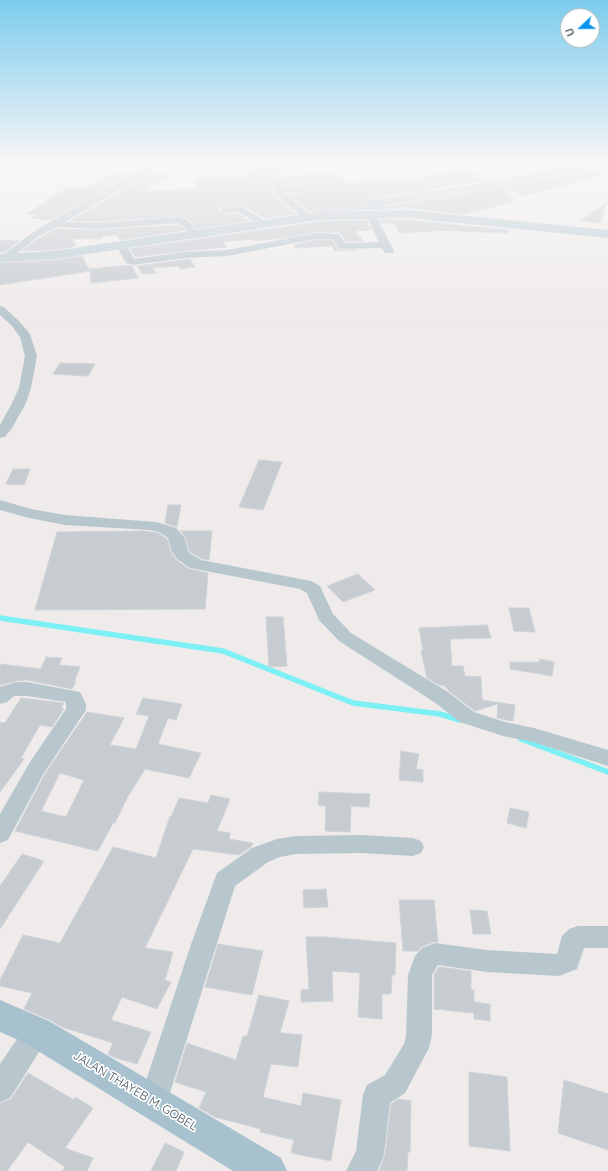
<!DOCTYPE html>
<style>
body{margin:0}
#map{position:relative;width:608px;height:1171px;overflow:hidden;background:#efebeb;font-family:Quicksand,sans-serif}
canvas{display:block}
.north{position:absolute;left:560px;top:8px;width:40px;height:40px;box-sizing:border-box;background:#fff;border:1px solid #b3babd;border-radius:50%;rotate:248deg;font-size:11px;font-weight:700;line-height:16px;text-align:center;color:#42535a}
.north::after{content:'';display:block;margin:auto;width:14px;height:18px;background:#0894ec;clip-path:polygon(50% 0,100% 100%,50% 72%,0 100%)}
</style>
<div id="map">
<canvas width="608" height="1171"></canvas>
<div class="north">U</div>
</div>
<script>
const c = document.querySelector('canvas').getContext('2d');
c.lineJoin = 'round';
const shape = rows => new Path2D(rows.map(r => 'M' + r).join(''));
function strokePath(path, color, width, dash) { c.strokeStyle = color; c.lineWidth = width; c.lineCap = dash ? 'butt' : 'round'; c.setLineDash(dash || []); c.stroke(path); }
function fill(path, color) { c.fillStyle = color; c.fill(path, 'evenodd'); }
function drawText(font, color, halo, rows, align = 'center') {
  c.font = font + ' Quicksand,sans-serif'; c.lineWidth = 3.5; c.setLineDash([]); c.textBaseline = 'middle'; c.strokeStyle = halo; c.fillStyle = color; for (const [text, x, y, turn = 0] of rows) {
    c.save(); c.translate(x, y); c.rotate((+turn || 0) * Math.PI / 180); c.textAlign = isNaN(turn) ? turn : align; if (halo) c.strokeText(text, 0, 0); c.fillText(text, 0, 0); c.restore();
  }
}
const stream = shape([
 [0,618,223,651,353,703,440,714,460,720],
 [521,739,608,772]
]);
const building = shape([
 [256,163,281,163,277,177,258,173,256,169,256,163],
 [468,169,483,180,490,180,373,198,368,199,366,204,369,207,373,208,472,192,593,170,603,175,524,196,509,189,513,202,463,214,408,208,309,212,288,194,308,192,310,190,309,186,284,186,284,179,278,177,336,173,347,184,382,180,386,183,425,180,420,177,451,173,448,171,468,169],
 [131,174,50,220,32,218,37,215,27,214,68,187,87,188,107,175,131,174],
 [149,174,170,174,145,191,195,189,197,178,248,178,273,185,272,191,275,196,296,214,264,218,242,205,224,206,218,209,218,211,224,214,239,214,249,221,196,229,193,223,187,218,177,216,99,222,70,221,149,174],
 [606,203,601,223,580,221,606,203],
 [367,220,368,223,366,223,371,230,355,231,363,241,346,241,339,232,316,232,284,238,254,241,252,239,222,242,227,247,185,251,135,257,130,249,318,222,367,220],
 [380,220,408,220,508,230,508,233,434,230,434,231,400,233,394,223,381,223,380,220],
 [177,225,184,228,185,230,120,240,117,235,101,236,101,239,72,239,76,246,54,250,22,251,37,239,56,229,99,230,177,225],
 [10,240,19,241,5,252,0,252,0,241,10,240],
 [316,240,332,240,337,249,342,250,358,250,334,251,332,246,295,248,294,245,316,240],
 [82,256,90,271,0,285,0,263,54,260,82,256],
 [190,259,195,267,180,269,179,266,153,268,156,273,143,274,137,266,190,259],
 [129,265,132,266,138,278,91,283,90,269,129,265],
 [60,363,95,364,88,376,53,374,60,363],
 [259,460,282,462,263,510,239,507,259,460],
 [13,469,30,469,24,485,6,484,13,469],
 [168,505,181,505,177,527,165,523,168,505],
 [143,531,158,533,167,539,171,552,176,560,189,569,208,573,205,609,35,610,57,532,143,531],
 [181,531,212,531,209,560,202,559,190,552,185,537,181,531],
 [358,574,375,590,343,602,327,586,358,574],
 [509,608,529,608,535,632,514,631,509,608],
 [266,617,283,617,287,666,269,667,266,617],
 [487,625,491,638,450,639,452,666,463,666,465,676,481,677,482,700,515,705,513,721,497,718,498,704,475,711,449,691,444,685,439,685,427,678,421,651,423,650,419,628,487,625],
 [46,657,62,658,59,665,80,667,74,682,76,682,72,689,27,680,16,681,0,685,0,664,41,669,46,657],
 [540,659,554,662,552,676,510,669,510,662,539,662,540,659],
 [21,698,64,703,61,708,64,709,52,727,40,725,21,758,24,759,0,792,0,722,5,723,21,698],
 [143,698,182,704,176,720,168,718,158,744,201,753,189,778,145,769,127,798,115,823,113,823,98,851,15,831,45,774,87,712,124,718,110,745,136,749,149,716,136,714,143,698],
 [60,773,84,780,66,817,41,811,60,773],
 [401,751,419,754,416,769,423,770,423,782,399,780,401,751],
 [319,792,370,794,369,807,351,806,350,832,325,831,326,806,318,805,319,792],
 [211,795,230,799,217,831,230,833,229,839,253,843,251,847,239,855,193,849,145,948,173,952,165,980,171,982,157,1009,122,997,111,1020,151,1032,137,1064,113,1057,108,1054,113,1043,62,1027,50,1020,24,1009,32,993,0,986,0,980,23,935,60,943,113,847,156,858,170,816,171,817,179,798,208,803,211,795],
 [510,808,529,812,526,828,507,823,510,808],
 [22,854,44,861,0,929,0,886,22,854],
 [326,889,328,907,304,908,303,890,326,889],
 [399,900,434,900,438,942,434,942,421,947,418,951,403,951,399,900],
 [470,910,487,911,491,934,473,934,470,910],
 [306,937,326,937,396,943,395,975,392,975,391,994,382,994,382,1019,358,1017,360,973,332,971,333,1001,301,1002,301,990,309,989,306,937],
 [218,944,263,951,252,995,205,987,218,944],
 [439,967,471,971,471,990,474,990,474,1002,490,1004,490,1021,474,1019,474,1013,434,1009,434,975,439,967],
 [259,995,289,1001,280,1033,302,1035,298,1067,271,1064,263,1097,301,1106,303,1093,341,1100,331,1161,291,1153,294,1140,260,1132,261,1129,215,1117,199,1108,206,1092,175,1082,187,1043,236,1060,243,1036,247,1036,259,995],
 [469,1072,507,1077,510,1151,469,1146,469,1072],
 [28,1073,74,1100,75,1097,93,1108,65,1148,93,1158,87,1171,62,1171,65,1167,28,1142,7,1171,0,1171,0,1103,11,1099,28,1073],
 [564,1080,608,1094,608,1150,558,1133,564,1080],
 [398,1099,411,1101,410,1152,408,1152,407,1171,379,1171,385,1155,391,1104,398,1099],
 [165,1143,184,1152,176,1171,151,1171,165,1143]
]);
const street = shape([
 [155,163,165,163,65,222,99,223,177,217,186,219,192,224,197,235,195,237,189,237,185,227,177,223,99,229,56,227,36,238,9,260,5,261,0,258,30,234,90,198,155,163],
 [247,163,255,163,254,169,257,174,283,180,284,182,282,187,308,187,309,189,308,191,305,192,284,192,309,214,311,216,309,218,303,218,276,195,273,190,275,184,250,178,246,169,247,163],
 [241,206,265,221,267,223,265,225,259,225,239,212,224,213,219,210,224,207,241,206],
 [370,211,375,214,394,251,393,253,385,253,382,248,342,249,338,248,333,239,316,239,227,256,185,258,133,265,126,263,116,245,117,243,125,243,134,259,185,252,227,250,316,233,339,234,345,243,379,242,365,214,370,211],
 [0,306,4,307,20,322,30,334,37,356,31,388,26,403,12,428,5,437,0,438,0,425,12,403,19,388,25,356,20,337,12,326,0,315,0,306],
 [0,500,31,509,65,515,156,522,176,528,184,537,189,553,201,560,311,581,320,586,333,614,351,633,448,692,474,712,505,722,534,728,608,750,608,766,533,742,503,736,460,722,434,702,339,641,319,620,307,593,300,589,190,568,177,559,172,552,168,538,159,532,149,530,65,525,29,518,0,510,0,500],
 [16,682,27,682,80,692,86,704,86,710,44,773,8,840,0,843,0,814,30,762,66,709,66,702,27,696,14,696,7,702,0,704,0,687,16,682],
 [362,835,413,838,421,841,424,847,421,853,413,856,362,853,296,854,280,857,268,862,235,886,167,1102,163,1112,153,1116,143,1112,139,1102,190,947,217,873,252,848,277,839,296,836,362,835],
 [578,926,608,926,608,948,584,948,577,969,559,976,487,972,438,965,432,975,432,1035,429,1048,405,1093,390,1103,384,1155,380,1165,377,1171,346,1171,356,1151,363,1095,367,1085,385,1075,404,1044,406,1035,408,975,415,956,422,948,435,943,487,950,557,954,562,936,569,929,578,926],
 [37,1020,46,1023,50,1032,46,1041,10,1098,0,1102,0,1064,28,1023,37,1020]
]);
const secondary = shape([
 [587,163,608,164,603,166,472,191,373,207,369,206,367,203,369,200,373,199,472,185,587,163],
 [408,210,608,230,608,238,408,218,318,220,54,259,0,262,0,254,54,251,318,212,408,210]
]);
const primary = shape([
 [0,1000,49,1021,281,1158,287,1171,233,1171,25,1043,0,1032,0,1000]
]);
const nearStreetnames = [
 ["JALAN THAYEB M. GOBEL",135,1091,31]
];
strokePath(stream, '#7cf0f4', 5.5);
fill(building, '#c7ccd1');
strokePath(building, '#ced3d8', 1);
fill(street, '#b8c7cd');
fill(secondary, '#b9ccd4');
fill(primary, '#a7c2ce');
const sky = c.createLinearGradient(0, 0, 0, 327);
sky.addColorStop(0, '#7dcced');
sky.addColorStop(0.5, '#f8f6f6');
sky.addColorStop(1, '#f8f6f600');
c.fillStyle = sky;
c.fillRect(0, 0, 608, 327);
drawText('12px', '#42535a', '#fff', nearStreetnames);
</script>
